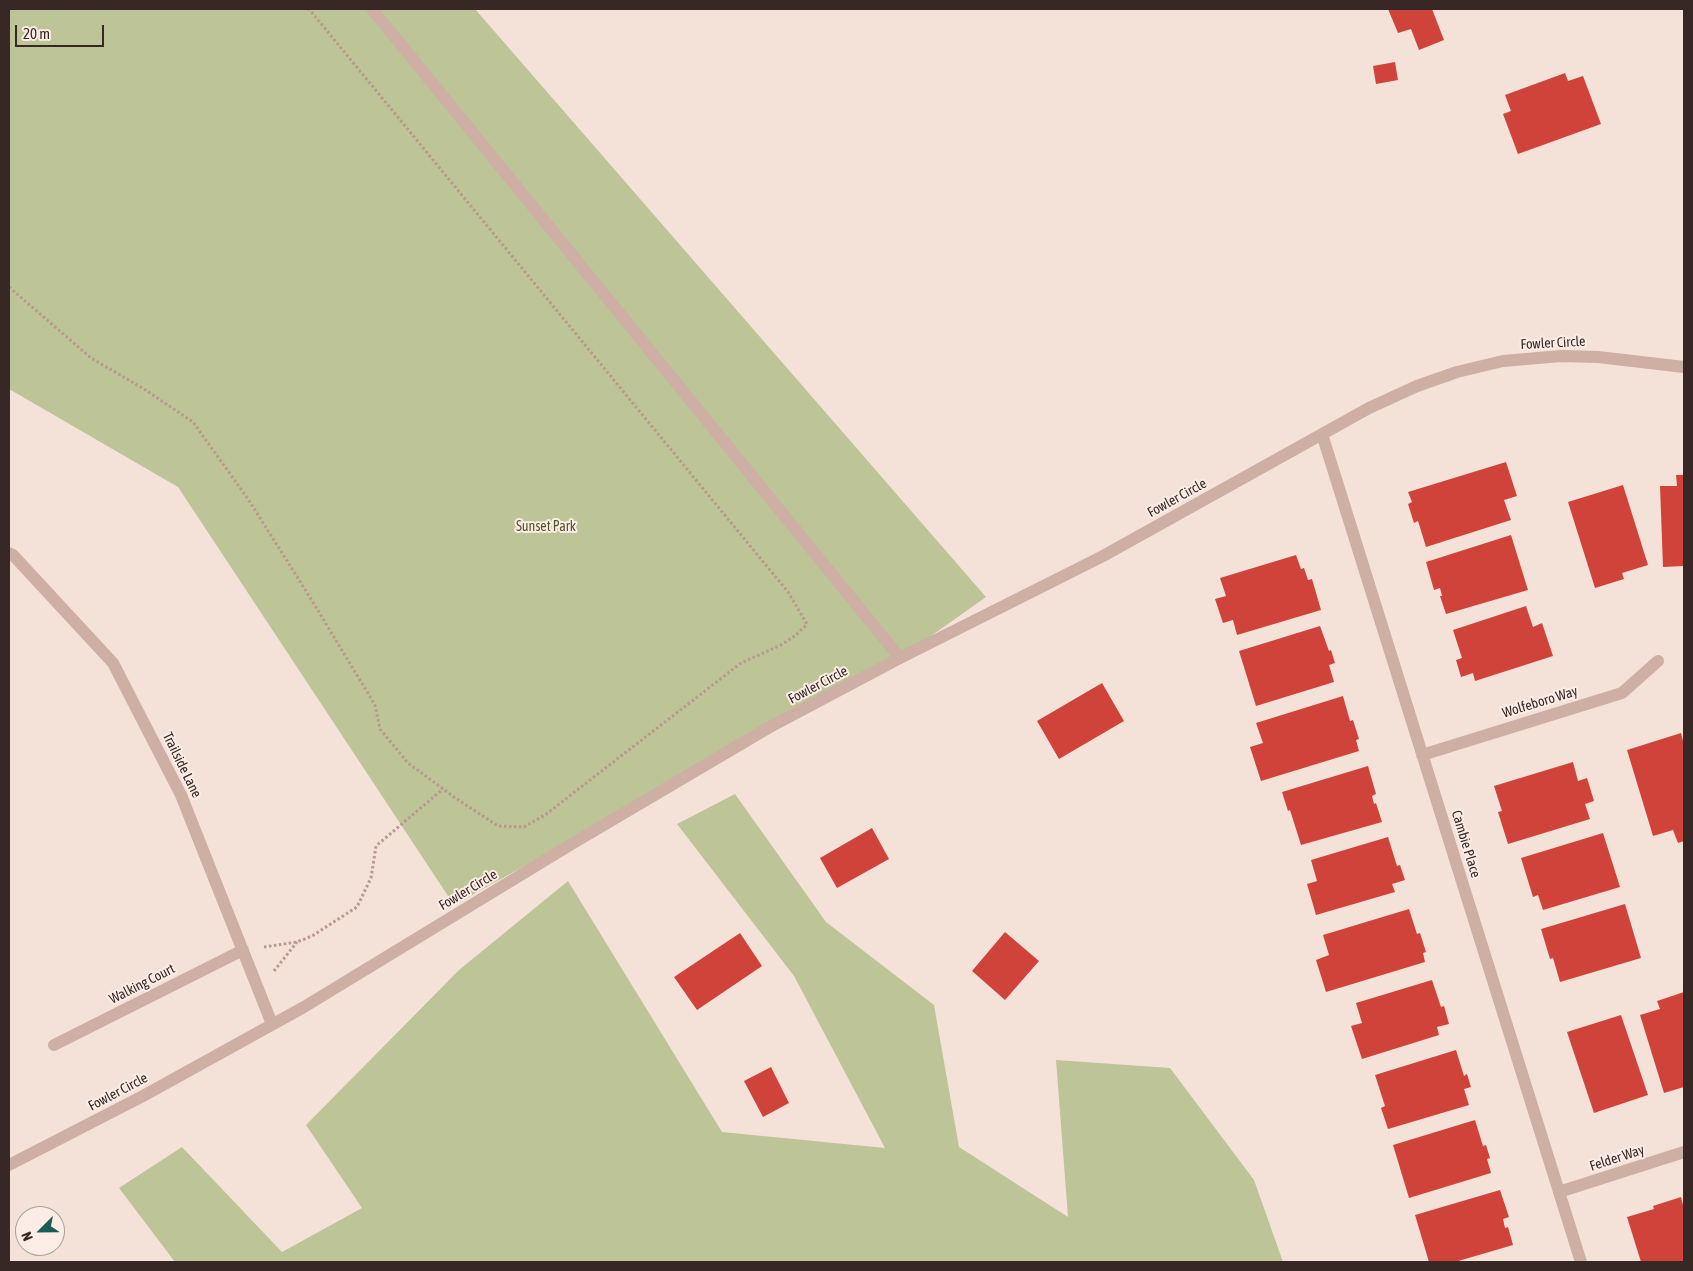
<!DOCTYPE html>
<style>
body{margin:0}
#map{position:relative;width:1693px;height:1271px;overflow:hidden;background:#f4e2d9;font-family:"Asap Condensed",sans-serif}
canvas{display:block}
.frame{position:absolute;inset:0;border:10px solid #372826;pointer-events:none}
.north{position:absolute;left:15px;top:1206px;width:50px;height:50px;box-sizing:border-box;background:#fbede6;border:1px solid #ad9e99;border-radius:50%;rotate:247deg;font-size:14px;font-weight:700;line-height:20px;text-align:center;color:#372826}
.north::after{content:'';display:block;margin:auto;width:18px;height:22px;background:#185c54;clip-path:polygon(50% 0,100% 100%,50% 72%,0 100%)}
.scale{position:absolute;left:15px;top:25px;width:89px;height:22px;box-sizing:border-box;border:2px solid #372826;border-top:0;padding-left:6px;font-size:15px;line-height:18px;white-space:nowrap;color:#372826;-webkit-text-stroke:4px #fbede6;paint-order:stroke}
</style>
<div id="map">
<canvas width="1693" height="1271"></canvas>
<div class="frame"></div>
<div class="north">N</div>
<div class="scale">20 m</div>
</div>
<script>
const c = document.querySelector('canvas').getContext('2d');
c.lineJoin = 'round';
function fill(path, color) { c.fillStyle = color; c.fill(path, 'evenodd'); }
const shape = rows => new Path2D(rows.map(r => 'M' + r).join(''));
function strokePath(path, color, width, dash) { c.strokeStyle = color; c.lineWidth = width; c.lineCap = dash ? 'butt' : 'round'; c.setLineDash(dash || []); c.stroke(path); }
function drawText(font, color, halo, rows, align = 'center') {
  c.font = font + ' "Asap Condensed",sans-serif'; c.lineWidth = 4; c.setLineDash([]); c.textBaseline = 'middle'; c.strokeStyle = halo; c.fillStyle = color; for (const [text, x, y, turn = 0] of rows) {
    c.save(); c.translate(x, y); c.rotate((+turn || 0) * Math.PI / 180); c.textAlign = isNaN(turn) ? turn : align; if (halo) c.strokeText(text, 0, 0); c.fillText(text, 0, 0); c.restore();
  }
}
const green = shape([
 [9,9,475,9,986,597,900,658,454,905,178,487,9,389],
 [735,794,826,922,934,1005,959,1147,1068,1217,1056,1060,1170,1068,1254,1180,1283,1262,175,1262,119,1188,182,1147,282,1252,362,1208,306,1125,459,970,568,881,722,1132,885,1148,794,976,677,824]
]);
const building = shape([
 [1388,9,1432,9,1444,40,1419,50,1411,29,1398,33],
 [1395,62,1398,80,1376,84,1373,66],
 [1565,73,1568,81,1583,76,1601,124,1518,154,1503,114,1511,111,1505,95],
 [1506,462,1517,496,1504,500,1511,520,1426,547,1418,521,1414,523,1408,504,1412,502,1408,492],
 [1676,475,1684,475,1684,566,1663,567,1660,486,1677,486],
 [1623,485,1648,565,1622,573,1624,579,1595,588,1568,502],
 [1511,535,1528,590,1446,614,1440,596,1442,596,1440,588,1434,590,1426,562],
 [1296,555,1301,569,1304,568,1308,580,1312,579,1321,610,1237,635,1233,620,1223,623,1215,599,1226,596,1220,578],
 [1526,606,1533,627,1542,623,1553,656,1475,681,1473,673,1461,677,1456,660,1462,658,1453,630],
 [1320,626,1329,651,1331,650,1335,663,1329,665,1334,682,1256,706,1239,651],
 [1102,683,1124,721,1059,759,1037,721],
 [1343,696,1350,721,1353,720,1359,739,1356,740,1359,751,1261,781,1250,747,1263,743,1256,723],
 [1681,733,1684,745,1684,841,1678,843,1673,830,1653,836,1627,750],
 [1573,762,1578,781,1587,778,1594,801,1585,804,1590,819,1508,844,1498,812,1502,811,1494,786],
 [1368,766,1376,794,1372,796,1374,804,1376,803,1382,822,1301,845,1290,810,1288,811,1282,792],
 [872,828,889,859,837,888,820,858],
 [1603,833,1620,887,1543,910,1538,895,1533,897,1521,858],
 [1388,837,1397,866,1400,865,1405,880,1392,884,1395,892,1316,915,1307,884,1317,881,1311,860],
 [1625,904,1641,958,1560,982,1553,958,1550,959,1541,929],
 [1409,909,1417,934,1420,933,1426,952,1423,953,1425,962,1326,992,1316,960,1329,955,1323,935],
 [1005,932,1039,961,1005,1000,972,971],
 [740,933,762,966,697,1010,674,977],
 [1432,980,1441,1007,1444,1006,1449,1024,1437,1027,1439,1035,1362,1059,1351,1026,1362,1023,1356,1003],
 [1684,992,1684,1087,1664,1093,1640,1015,1660,1009,1657,1001],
 [1621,1015,1648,1095,1594,1113,1567,1032],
 [1456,1050,1464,1076,1467,1074,1471,1087,1464,1089,1469,1105,1388,1129,1381,1108,1385,1106,1375,1075],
 [771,1067,789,1103,763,1117,744,1081],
 [1475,1120,1483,1146,1486,1145,1490,1158,1487,1159,1491,1173,1409,1198,1393,1145],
 [1500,1190,1509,1217,1503,1219,1505,1228,1508,1227,1513,1245,1455,1262,1429,1262,1415,1215],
 [1681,1197,1684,1209,1684,1262,1641,1262,1627,1217,1654,1209,1653,1206]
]);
const path = shape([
 [9,287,91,358,144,389,193,422,248,499,311,599,375,705,380,729,408,763,454,797,498,826,524,827,545,815,741,663,781,645,796,635,807,624,788,592,309,9],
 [264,947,297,942,312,936,357,907,371,878,376,846,443,789],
 [274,971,297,942]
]);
const lane = shape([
 [372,9,900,658]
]);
const street = shape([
 [1322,434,1581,1262],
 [9,553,13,555,113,663,181,795,272,1024],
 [1422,755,1622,693,1658,661],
 [54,1045,243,950],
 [9,1165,143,1096,304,1007,570,845,768,728,900,658,1103,556,1369,408,1417,386,1457,372,1503,361,1561,356,1598,357,1684,367],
 [1559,1192,1684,1152]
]);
const streetNames = [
 ["Fowler Circle",1553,343,-3],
 ["Fowler Circle",1177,498,-29],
 ["Fowler Circle",818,685,-28],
 ["Wolfeboro Way",1540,702,-17],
 ["Trailside Lane",182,765,64],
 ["Cambie Place",1466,844,73],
 ["Fowler Circle",468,890,-31],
 ["Walking Court",142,984,-27],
 ["Fowler Circle",118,1092,-28],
 ["Felder Way",1617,1158,-18]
];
const parkNames = [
 ["Sunset Park",546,527]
];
fill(green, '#bdc498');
fill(building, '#d0433a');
strokePath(path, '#b9988e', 3, [2.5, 2.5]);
strokePath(lane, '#cdafa4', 12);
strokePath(street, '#cdafa4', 12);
drawText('14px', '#372826', '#fbede6', streetNames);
drawText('14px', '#4f5828', '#fbede6', parkNames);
</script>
